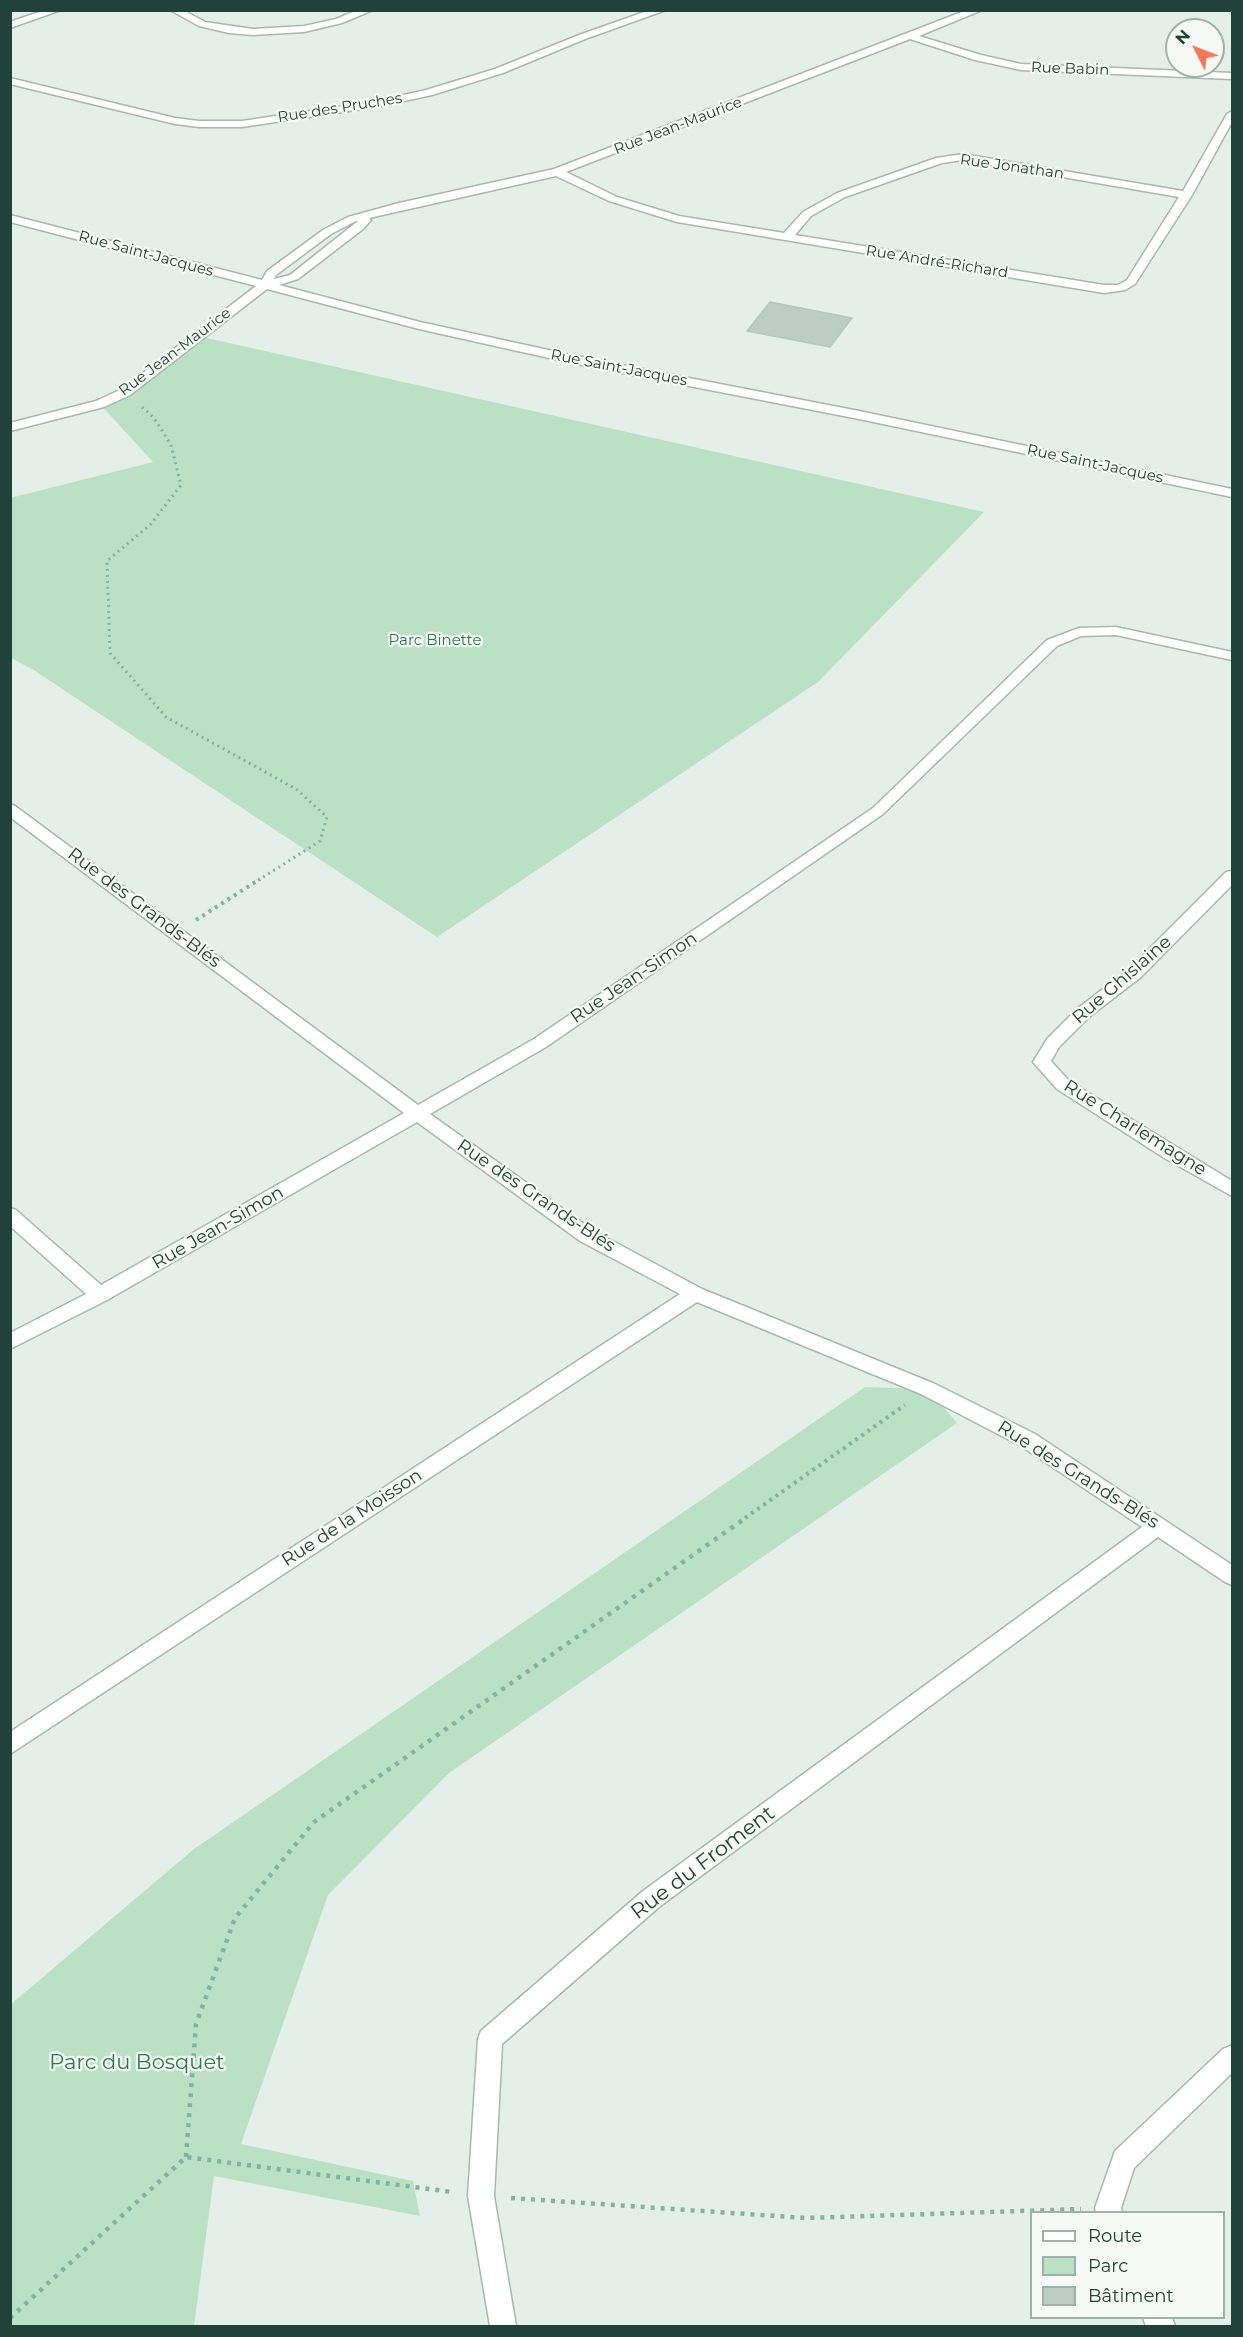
<!DOCTYPE html>
<meta charset="utf-8">
<style>
body{margin:0}
#map{position:relative;width:1243px;height:2337px;overflow:hidden;background:#e4efe9;font-family:Montserrat,sans-serif}
canvas{display:block}
.frame{position:absolute;inset:0;border:12px solid #214238;pointer-events:none}
.legend{position:absolute;left:1030px;top:2211px;width:195px;height:108px;box-sizing:border-box;background:#f5faf7;border:2px solid #a0b0ab;margin:0;padding:8px 10px;list-style:none;font-size:18px;color:#214238}
.legend li{display:flex;align-items:center;gap:12px;height:30px}
.legend b{width:30px;border:2px solid #a0b0ab}
.north{position:absolute;left:1165px;top:18px;width:60px;height:60px;box-sizing:border-box;background:#f5faf7;border:2px solid #a0b0ab;border-radius:50%;rotate:312deg;font-size:16px;font-weight:700;line-height:24px;text-align:center;color:#214238}
.north::after{content:'';display:block;margin:auto;width:21px;height:27px;background:#fe7752;clip-path:polygon(50% 0,100% 100%,50% 72%,0 100%)}
</style>
<div id="map">
<canvas width="1243" height="2337"></canvas>
<div class="frame"></div>
<ul class="legend">
<li><b style="height:8px;background:#fff"></b>Route</li>
<li><b style="height:16px;background:#bbe1c4"></b>Parc</li>
<li><b style="height:16px;background:#bbcdc5"></b>Bâtiment</li>
</ul>
<div class="north">N</div>
</div>
<script>
const c = document.querySelector('canvas').getContext('2d');
c.lineJoin = 'round';
function fill(path, color) { c.fillStyle = color; c.fill(path, 'evenodd'); }
const shape = rows => new Path2D(rows.map(r => 'M' + r).join(''));
function strokePath(path, color, width, dash) { c.strokeStyle = color; c.lineWidth = width; c.lineCap = dash ? 'butt' : 'round'; c.setLineDash(dash || []); c.stroke(path); }
function drawText(font, color, halo, rows, align = 'center') {
  c.font = font + ' Montserrat,sans-serif'; c.lineWidth = 4.5; c.setLineDash([]); c.textBaseline = 'middle'; c.strokeStyle = halo; c.fillStyle = color; for (const [text, x, y, turn = 0] of rows) {
    c.save(); c.translate(x, y); c.rotate((+turn || 0) * Math.PI / 180); c.textAlign = isNaN(turn) ? turn : align; if (halo) c.strokeText(text, 0, 0); c.fillText(text, 0, 0); c.restore();
  }
}
const green = shape([
 [198,336,984,512,818,682,437,937,32,669,11,658,10,498,153,462,100,404,126,392],
 [865,1387,928,1389,957,1423,449,1773,328,1895,241,2144,413,2181,420,2216,214,2176,194,2326,11,2326,10,2005,194,1849]
]);
const building = shape([
 [770,302,852,318,830,347,747,331,770,302]
]);
const pathFar2 = shape([
 [142,407,154,418,171,445,181,485,151,524,107,561,110,653,166,717,296,789,327,817,320,841,257,881]
]);
const pathFar1 = shape([
 [196,920,260,879],
 [745,1518,905,1405]
]);
const path = shape([
 [186,2157,196,2024,235,1918,314,1822,747,1517],
 [511,2198,806,2218,1081,2209],
 [10,2318,186,2157,452,2192]
]);
const minor = shape([
 [45,10,61,10,10,28,10,22,45,10],
 [170,10,183,10,205,22,253,29,304,26,336,19,358,10,373,10,342,23,304,32,253,35,229,33,199,26,170,10],
 [650,10,666,10,585,39,503,73,432,95,376,107,242,127,199,127,175,124,10,84,10,78,175,118,199,121,242,121,376,101,426,90,495,69,579,35,650,10],
 [967,10,982,10,919,36,981,55,1021,64,1232,73,1232,79,1021,70,975,60,910,39,566,172,617,197,679,216,784,233,803,212,837,193,936,158,963,154,1183,191,1227,114,1232,111,1232,122,1192,195,1135,284,1125,290,1104,293,677,222,609,201,556,176,369,218,371,220,363,229,298,279,279,285,420,322,576,356,859,411,1232,489,1232,497,859,419,576,364,419,329,267,289,130,395,104,407,10,431,10,423,96,401,122,389,256,286,10,222,10,215,262,280,267,271,323,230,348,217,399,203,554,169,967,10],
 [963,160,1179,197,1127,280,1118,285,1104,285,795,235,811,216,845,197,942,163,963,160],
 [356,221,358,221,290,275,274,279,276,275,331,234,356,221],
 [1116,627,1232,652,1232,660,1116,635,1081,636,1057,646,883,814,546,1047,430,1114,594,1231,702,1289,935,1384,1035,1434,1232,1565,1232,1585,1225,1582,1158,1537,659,1907,502,2044,494,2196,516,2326,490,2326,468,2196,478,2039,481,2031,643,1891,1142,1527,1021,1446,921,1394,697,1302,10,1754,10,1732,680,1294,580,1241,417,1122,107,1300,10,1349,10,1333,86,1294,10,1226,10,1208,16,1210,101,1285,404,1113,10,817,10,804,15,806,418,1105,534,1039,873,808,1047,640,1079,628,1116,627],
 [1232,871,1232,885,1141,977,1089,1017,1059,1047,1051,1061,1069,1081,1232,1181,1232,1196,1166,1159,1057,1089,1033,1062,1047,1039,1077,1009,1129,969,1226,872,1232,871],
 [1232,2045,1232,2073,1134,2168,1121,2208,1122,2212,1096,2212,1095,2208,1115,2151,1223,2049,1232,2045],
 [1143,2318,1172,2318,1175,2326,1146,2326,1143,2318]
]);
const farStreetnames = [
 ["Rue Babin",1070,69,2],
 ["Rue des Pruches",340,108,-9],
 ["Rue Jean-Maurice",678,126,-21],
 ["Rue Jonathan",1012,167,8],
 ["Rue Saint-Jacques",146,254,15],
 ["Rue André-Richard",937,262,9],
 ["Rue Jean-Maurice",175,352,-37],
 ["Rue Saint-Jacques",619,368,11],
 ["Rue Saint-Jacques",1095,464,12]
];
const farParknames = [
 ["Parc Binette",435,641]
];
const streetNames = [
 ["Rue des Grands-Blés",144,908,37],
 ["Rue Jean-Simon",634,978,-34],
 ["Rue Ghislaine",1122,980,-41],
 ["Rue Charlemagne",1135,1128,32],
 ["Rue des Grands-Blés",536,1196,34],
 ["Rue Jean-Simon",218,1228,-30],
 ["Rue des Grands-Blés",1078,1475,32],
 ["Rue de la Moisson",352,1518,-33]
];
const nearStreetnames = [
 ["Rue du Froment",703,1863,-37]
];
const nearParknames = [
 ["Parc du Bosquet",137,2063]
];
fill(green, '#bbe1c4');
fill(building, '#bbcdc5');
strokePath(building, '#b5c9c0', 1.5);
strokePath(minor, '#a6b8b0', 3);
strokePath(pathFar2, '#81b5a3', 3, [2, 4]);
strokePath(pathFar1, '#81b5a3', 4, [3, 4.5]);
strokePath(path, '#81b5a3', 4.5, [4, 6]);
fill(minor, '#fff');
drawText('15px', '#214238', '#f5faf7', farStreetnames);
drawText('15px', '#277d46', '#f5faf7', farParknames);
drawText('18px', '#214238', '#f5faf7', streetNames);
drawText('21px', '#214238', '#f5faf7', nearStreetnames);
drawText('21px', '#277d46', '#f5faf7', nearParknames);
</script>
